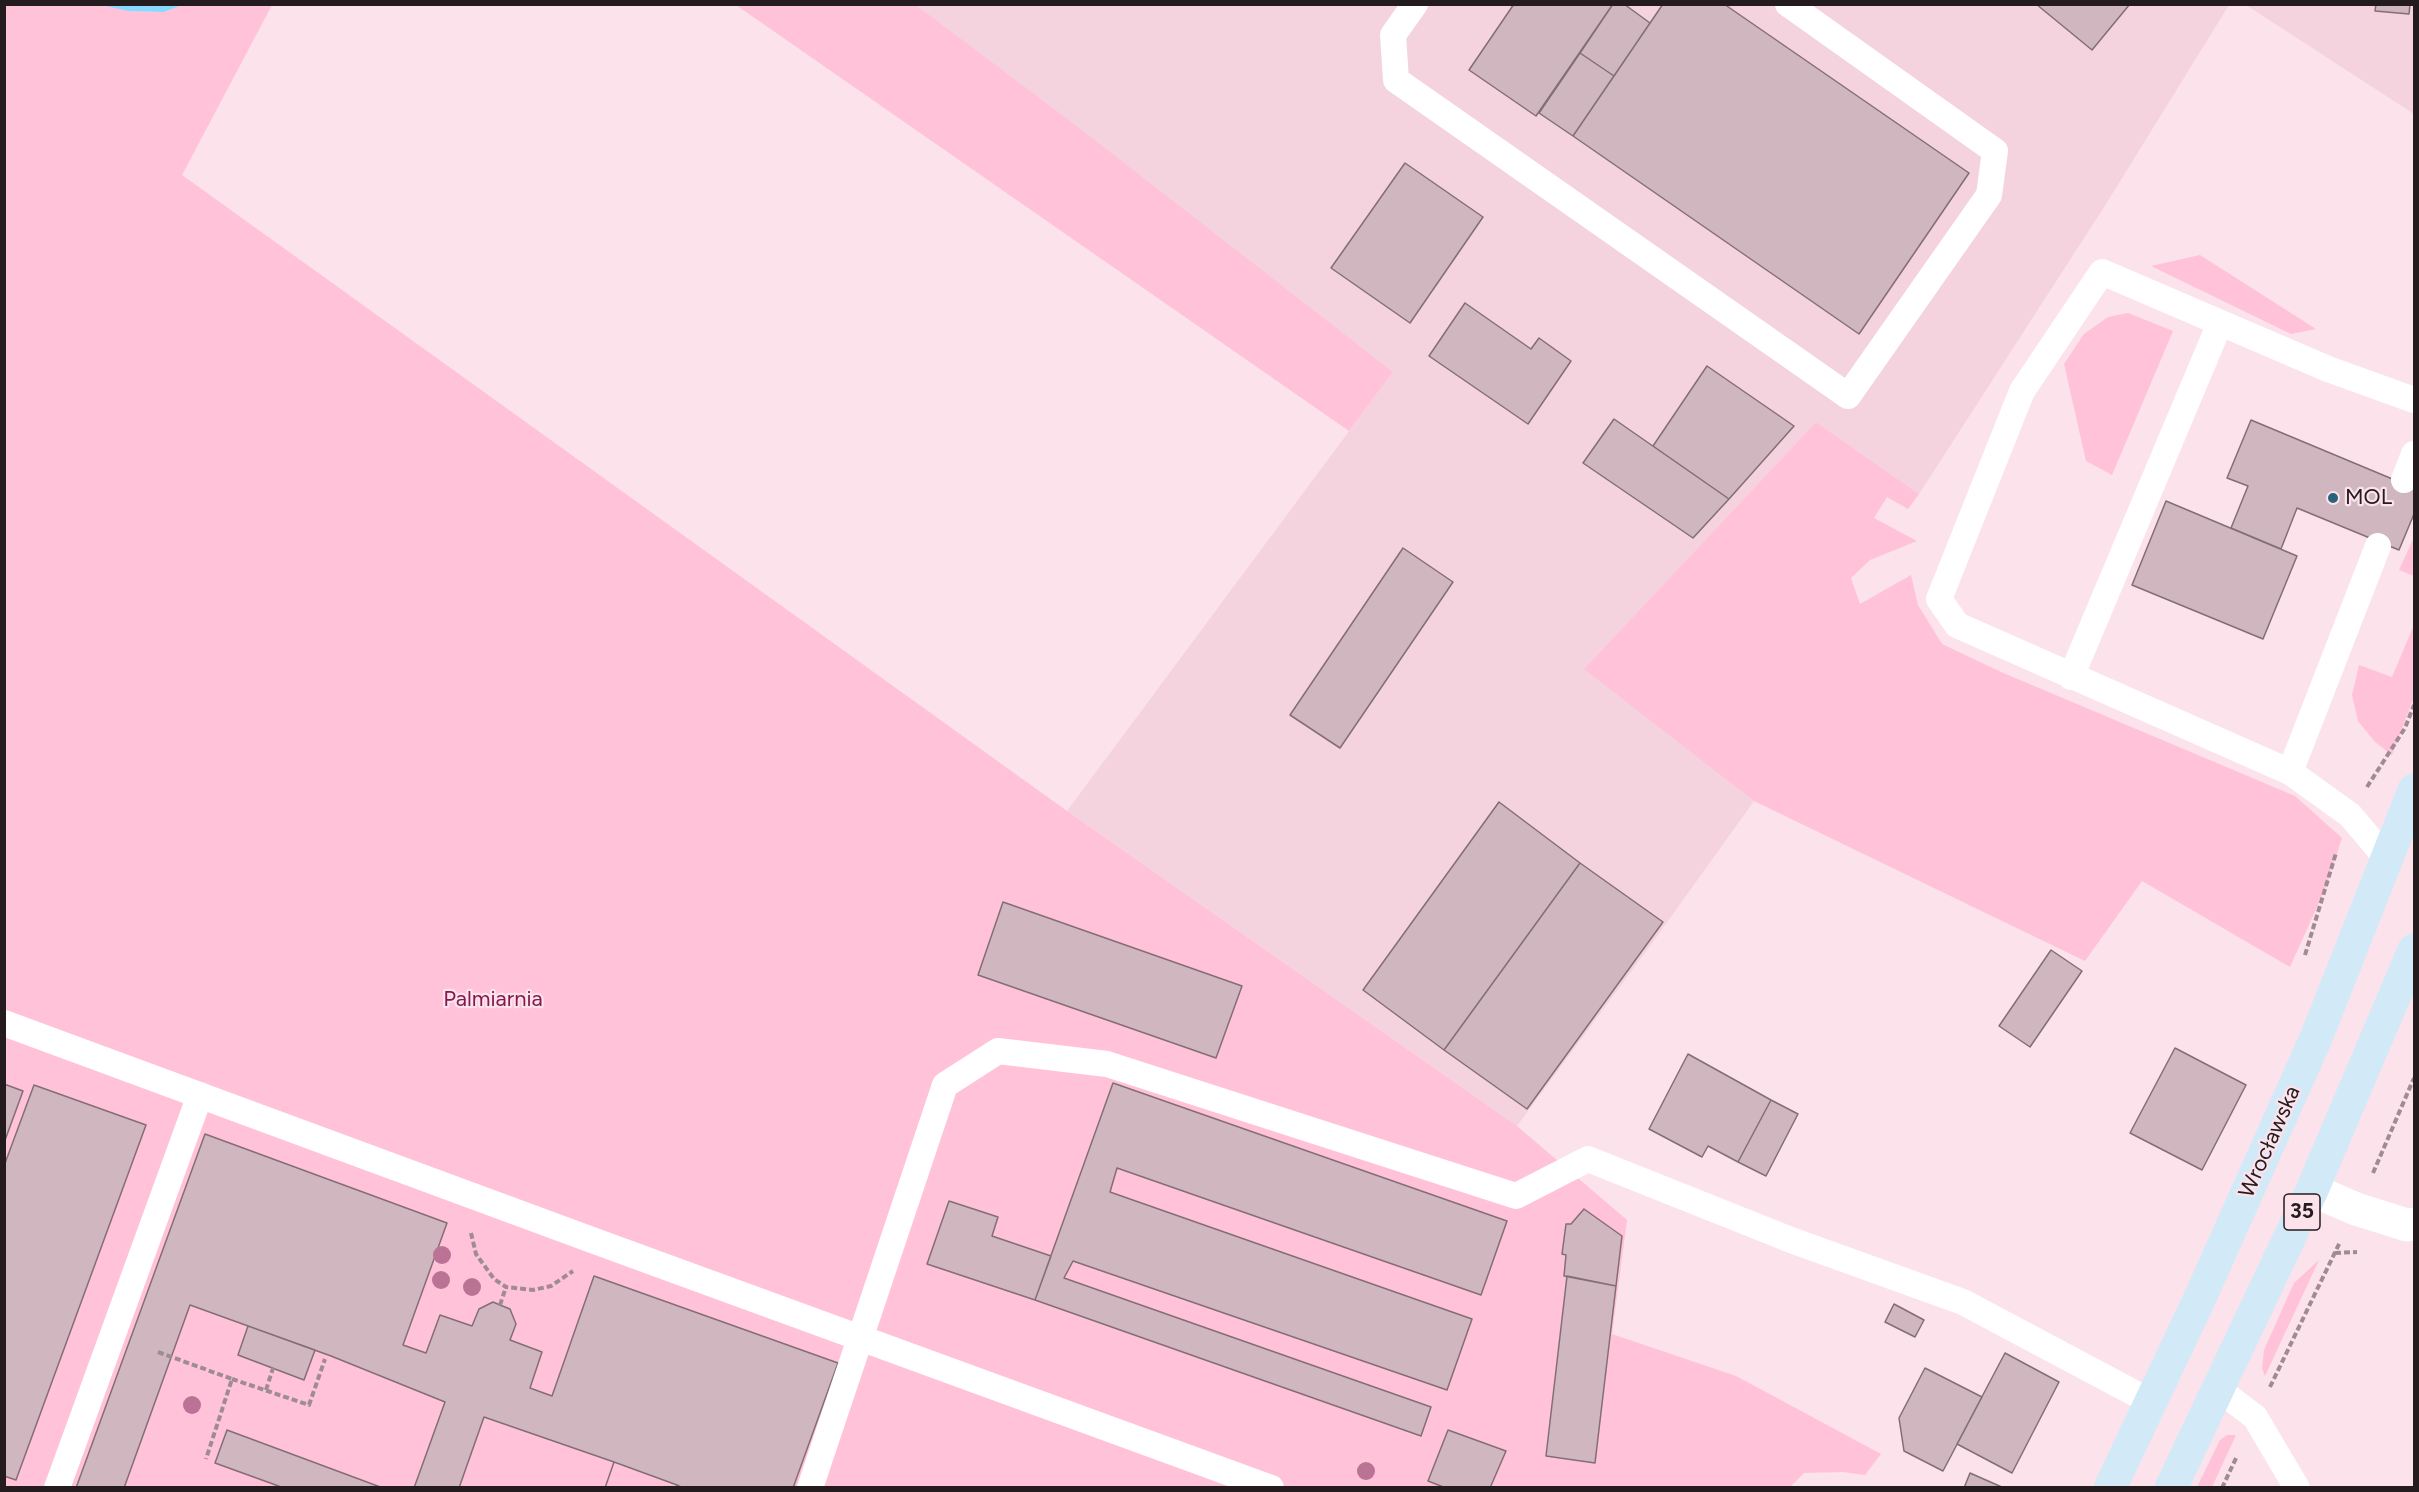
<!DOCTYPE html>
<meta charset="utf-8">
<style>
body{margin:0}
#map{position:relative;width:2419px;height:1492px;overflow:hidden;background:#fce2eb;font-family:Figtree,sans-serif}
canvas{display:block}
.frame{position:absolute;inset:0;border:6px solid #241b1f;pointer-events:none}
</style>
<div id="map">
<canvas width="2419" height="1492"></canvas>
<div class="frame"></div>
</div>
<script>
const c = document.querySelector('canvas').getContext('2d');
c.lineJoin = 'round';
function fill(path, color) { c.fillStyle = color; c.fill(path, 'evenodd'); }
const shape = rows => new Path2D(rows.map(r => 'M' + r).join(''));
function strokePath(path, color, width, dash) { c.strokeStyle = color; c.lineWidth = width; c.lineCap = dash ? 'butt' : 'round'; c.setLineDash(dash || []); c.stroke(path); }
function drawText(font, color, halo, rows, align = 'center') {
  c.font = font + ' Figtree,sans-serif'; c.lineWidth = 4.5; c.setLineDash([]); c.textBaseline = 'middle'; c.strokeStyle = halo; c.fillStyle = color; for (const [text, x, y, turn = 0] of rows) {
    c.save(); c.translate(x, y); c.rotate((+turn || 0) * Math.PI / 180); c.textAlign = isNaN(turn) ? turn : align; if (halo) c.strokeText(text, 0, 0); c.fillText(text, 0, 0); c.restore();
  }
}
const built = shape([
 [916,5,2229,5,2106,204,1919,494,1816,422,1585,668,1754,801,1655,939,1517,1126,1067,811,1393,372],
 [2246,5,2414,5,2414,114]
]);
const green = shape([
 [5,4,102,4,128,11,164,12,182,5,272,5,182,175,1067,811,1517,1126,1627,1220,1612,1334,1736,1376,1881,1454,1865,1475,1843,1472,1804,1473,1789,1488,5,1488],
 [736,5,916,5,1079,128,1393,372,1349,431],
 [2200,255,2316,329,2291,334,2151,266],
 [2128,313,2173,331,2112,475,2086,461,2064,364,2084,334,2108,317],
 [1816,422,1919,494,1908,509,1887,497,1874,518,1917,541,1870,560,1851,578,1860,604,1911,575,1918,605,1942,644,2001,672,2295,796,2342,838,2326,887,2290,967,2142,881,2085,961,1754,801,1584,669],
 [2414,537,2414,576,2399,570],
 [2414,625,2414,697,2392,755,2375,742,2358,721,2352,695,2359,665,2392,677],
 [2319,1260,2265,1376,2262,1368,2264,1350,2294,1283],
 [2227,1435,2236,1435,2212,1487,2197,1487,2220,1440]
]);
const water = shape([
 [102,5,182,4,182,5,164,12,128,11]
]);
const building = shape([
 [1514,4,1613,4,1536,116,1469,70,1514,4],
 [1613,4,1624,4,1650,23,1614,76,1580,53,1613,4],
 [1663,4,1724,4,1969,173,1859,334,1573,136,1663,4],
 [2036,4,2130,4,2092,50,2036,4],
 [2376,4,2410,4,2409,14,2375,11,2376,4],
 [1580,53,1614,76,1573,136,1539,113,1580,53],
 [1405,163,1483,217,1410,323,1331,268,1405,163],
 [1465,303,1531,349,1539,338,1571,361,1528,424,1429,356,1465,303],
 [1707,366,1794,426,1729,499,1653,446,1707,366],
 [1614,419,1729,499,1693,538,1583,463,1614,419],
 [2251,420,2414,488,2414,514,2399,550,2297,508,2281,549,2231,528,2248,486,2227,478,2251,420],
 [2166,501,2297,556,2263,639,2132,585,2166,501],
 [1403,548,1453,582,1340,748,1290,715,1403,548],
 [1499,802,1580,863,1444,1050,1363,990,1499,802],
 [1580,863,1663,922,1527,1109,1444,1050,1580,863],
 [1003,902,1242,986,1216,1058,978,975,1003,902],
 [2051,950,2082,971,2030,1047,1999,1026,2051,950],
 [2175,1048,2246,1085,2202,1170,2130,1133,2175,1048],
 [1688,1054,1771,1100,1738,1162,1708,1146,1702,1157,1649,1129,1688,1054],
 [1113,1083,1507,1221,1481,1295,1117,1168,1110,1192,1472,1319,1447,1390,1073,1261,1064,1278,1431,1407,1421,1436,1035,1300,1113,1083],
 [4,1084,23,1091,4,1143,4,1084],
 [34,1085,146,1125,16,1480,4,1476,4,1166,34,1085],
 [1771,1100,1798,1114,1766,1176,1738,1162,1771,1100],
 [205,1134,447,1223,403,1345,426,1353,440,1315,472,1326,479,1309,493,1302,500,1305,510,1309,516,1324,510,1340,542,1352,530,1388,552,1396,594,1276,838,1363,793,1488,683,1488,677,1485,676,1488,605,1488,614,1462,484,1417,459,1488,414,1488,445,1402,331,1356,190,1305,124,1488,76,1488,205,1134],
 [949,1201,998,1217,992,1236,1051,1256,1035,1300,927,1264,949,1201],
 [1584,1209,1622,1236,1616,1286,1564,1276,1566,1255,1562,1254,1566,1224,1571,1224,1584,1209],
 [1567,1276,1616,1286,1595,1463,1546,1456,1567,1276],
 [1894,1304,1924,1320,1915,1337,1885,1322,1894,1304],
 [248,1326,315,1350,304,1380,238,1355,248,1326],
 [2005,1353,2059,1382,2012,1473,1957,1444,2005,1353],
 [1925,1368,1982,1397,1943,1471,1904,1451,1899,1418,1925,1368],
 [227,1430,383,1488,284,1488,215,1463,227,1430],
 [1448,1430,1506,1451,1490,1488,1446,1488,1428,1481,1448,1430],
 [614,1462,677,1485,676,1488,605,1488,614,1462],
 [1970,1473,2004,1488,1964,1488,1970,1473]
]);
const path = shape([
 [2367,787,2405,728,2414,705],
 [2305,955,2336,853],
 [2373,1173,2414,1078],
 [471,1233,476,1254,494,1279,506,1287,533,1290,551,1286,573,1271],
 [2335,1253,2357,1252],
 [500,1305,506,1287],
 [158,1352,232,1379,206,1459],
 [232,1379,309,1405,325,1359],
 [2270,1387,2340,1242],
 [266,1390,273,1368],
 [2222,1488,2237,1456]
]);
const service = shape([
 [1415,4,1393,35,1396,80,1848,396,1989,195,1995,151,1788,4],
 [2404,480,2414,454],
 [2071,677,2220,323],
 [2290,772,2378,546],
 [2387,859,2350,815,2290,772,1957,625,1939,599,2022,391,2102,272,2328,369,2414,400],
 [4,1023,592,1240,1271,1488],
 [2218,1389,2255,1417,2297,1488],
 [57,1488,200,1095],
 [810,1488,945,1085,998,1051,1107,1064,1516,1196,1588,1159,1791,1240,1963,1302,2151,1402]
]);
const minor = shape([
 [2312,1190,2356,1209,2407,1225,2414,1224]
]);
const primary = shape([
 [2110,1488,2199,1300,2316,1038,2414,790],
 [2171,1488,2312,1190,2414,950]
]);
const trees = [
 [442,1255],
 [441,1280],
 [472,1287],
 [192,1405],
 [1366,1471]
];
const markers = [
 [2333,498,6,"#2a627c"]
];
const shields = [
 [2302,1212,36]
];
const shieldNames = [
 ["35",2302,1212]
];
const poiNames = [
 ["MOL",2345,498]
];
const parkNames = [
 ["Palmiarnia",493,1000]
];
const streetNames = [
 ["Wrocławska",2270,1142,-66]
];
fill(built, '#f4d2de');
fill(green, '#ffc2d8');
fill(water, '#89d8ff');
fill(building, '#cfb6bf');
strokePath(building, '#846e75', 1.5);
strokePath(path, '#9f8c93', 4, [6, 3]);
strokePath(service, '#fff', 26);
strokePath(minor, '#fff', 33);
strokePath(primary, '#d2eaf7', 33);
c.fillStyle = '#ba7395';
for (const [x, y] of trees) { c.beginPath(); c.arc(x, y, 9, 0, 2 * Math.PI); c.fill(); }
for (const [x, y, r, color] of markers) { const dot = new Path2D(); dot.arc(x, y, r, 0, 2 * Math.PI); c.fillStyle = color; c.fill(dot); strokePath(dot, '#fce2eb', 2); }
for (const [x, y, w] of shields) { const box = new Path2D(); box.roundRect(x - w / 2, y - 18, w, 36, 4.5); c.fillStyle = '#fce2eb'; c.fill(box); strokePath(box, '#241b1f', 1.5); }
drawText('bold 21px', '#241b1f', null, shieldNames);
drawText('22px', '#241b1f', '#fce2eb', poiNames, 'left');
drawText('22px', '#84194f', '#fce2eb', parkNames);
drawText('22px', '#241b1f', '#fce2eb', streetNames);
</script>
